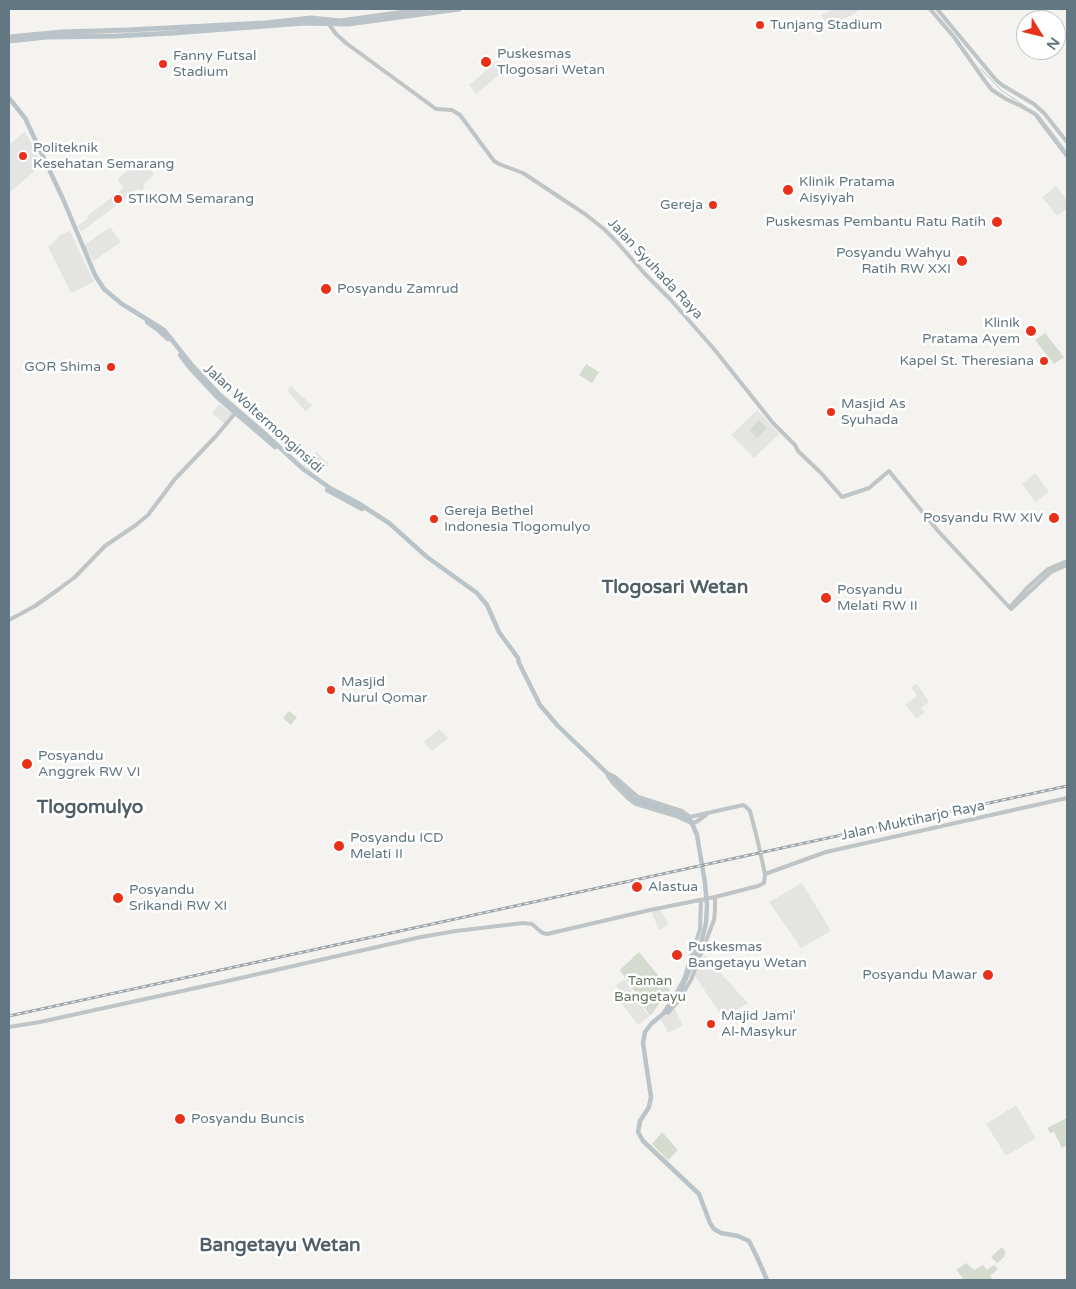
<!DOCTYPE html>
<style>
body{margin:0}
#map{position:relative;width:1076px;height:1289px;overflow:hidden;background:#f4f3ef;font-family:"Varela Round",sans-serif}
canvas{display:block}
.frame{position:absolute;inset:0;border:10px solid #627782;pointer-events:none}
.north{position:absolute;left:1016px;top:10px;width:50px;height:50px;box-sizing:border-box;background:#fff;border:1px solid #c0c9cd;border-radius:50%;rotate:126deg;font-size:14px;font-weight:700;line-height:20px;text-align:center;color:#627782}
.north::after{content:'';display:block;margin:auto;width:18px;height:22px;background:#e9311a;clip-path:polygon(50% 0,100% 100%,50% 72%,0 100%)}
</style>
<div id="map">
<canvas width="1076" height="1289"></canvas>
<div class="frame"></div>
<div class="north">N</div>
</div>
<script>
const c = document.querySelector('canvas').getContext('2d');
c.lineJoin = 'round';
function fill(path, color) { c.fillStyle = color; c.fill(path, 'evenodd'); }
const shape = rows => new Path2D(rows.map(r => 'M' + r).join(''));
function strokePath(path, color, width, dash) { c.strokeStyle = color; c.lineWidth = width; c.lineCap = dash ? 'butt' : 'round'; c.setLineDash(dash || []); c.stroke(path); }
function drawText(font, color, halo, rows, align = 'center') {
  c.font = font + ' "Varela Round",sans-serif'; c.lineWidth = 5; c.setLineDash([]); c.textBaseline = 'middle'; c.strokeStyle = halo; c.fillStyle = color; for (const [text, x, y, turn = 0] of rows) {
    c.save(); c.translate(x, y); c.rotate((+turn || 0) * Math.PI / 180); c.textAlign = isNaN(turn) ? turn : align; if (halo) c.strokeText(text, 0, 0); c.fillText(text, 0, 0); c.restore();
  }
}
const built = shape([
 [834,9,860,9,852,15,828,26,821,15],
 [497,61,505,70,476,94,469,85],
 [25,131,42,165,9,193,9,145],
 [146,161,154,174,144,184,145,187,141,191,138,189,81,232,78,226,88,218,87,216,124,188,117,179,134,166,138,166],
 [1056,186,1067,200,1067,208,1057,216,1042,197],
 [110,227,121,242,94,261,83,246],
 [70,231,94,282,71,293,48,247,54,242,60,235],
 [291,386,312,405,306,412,289,393,288,390],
 [219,404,233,414,225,424,212,413],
 [757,410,779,434,754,458,731,435],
 [316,452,329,464,316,478,303,466],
 [1035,473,1049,492,1035,502,1022,484],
 [917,684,929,702,921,708,925,712,917,719,905,705,917,696,911,687],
 [439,729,448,738,432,751,424,742],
 [802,883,831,931,801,948,769,902],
 [660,910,669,924,659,930,651,911],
 [704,955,748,1003,723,1018,695,976],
 [624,979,649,1017,638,1025,629,1013,616,997,621,993,616,985],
 [675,1009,683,1025,668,1033,661,1019],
 [1016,1105,1036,1138,1006,1156,986,1124]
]);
const green = shape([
 [1045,333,1064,357,1054,364,1035,340],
 [586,364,599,372,592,383,579,375],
 [759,420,767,428,757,438,750,430],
 [289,711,297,717,291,725,283,718],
 [639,952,670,990,650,1016,620,970],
 [1067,1118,1067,1145,1062,1148,1054,1132,1050,1133,1047,1128],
 [662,1132,678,1150,668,1160,652,1144],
 [1002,1247,1006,1253,1004,1255,1005,1256,997,1263,991,1257],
 [966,1263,974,1270,983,1265,987,1270,994,1265,998,1269,990,1276,992,1278,990,1280,961,1280,963,1278,956,1270]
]);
const stream = shape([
 [981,69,1001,90,1026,107],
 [1038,114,1067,152]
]);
const tertiary = shape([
 [930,9,954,37,985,81,992,90,1006,99,1021,106,1035,114,1067,156],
 [937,9,996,80,1002,85,1034,104,1044,113,1067,142],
 [328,23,336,34,346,43,436,109,452,110,460,115,494,161,499,164,523,173,585,214,604,229,616,241,645,274,670,299,714,349,773,423,795,445,798,451,821,473,842,497,869,488,889,471,938,531,1011,609,1051,572,1067,565],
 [1010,607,1027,588,1048,569,1067,561],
 [9,620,35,606,59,589,75,577,105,546,136,525,148,515,175,479,216,436,237,411],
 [608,776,613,783,629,799,636,804,676,816,691,823,696,822,706,815],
 [765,874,826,852,1067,798],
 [664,1012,677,992,684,979,700,929,701,900],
 [668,1013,679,1000,691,980,714,920,715,910,715,897],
 [9,1027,40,1022,214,984,421,937,456,931,523,923,532,924,540,931,543,933,547,934,650,910,715,897,758,886,764,883,765,874,757,838,750,811,745,806,743,805,690,817,682,811,638,797,615,777,609,774]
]);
const secondary = shape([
 [9,98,25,118,63,199,95,275,104,289,122,304,164,330,191,364,220,395,263,432,303,469,330,488,358,503,389,523,427,557,477,593,487,605,499,632,518,658,519,663,540,705,557,725,634,799,647,804,681,814,691,821,697,835,705,883,707,905,706,923,701,943,680,992,669,1009,651,1024,645,1032,643,1043,651,1097,649,1107,640,1121,638,1132,643,1141,699,1194,710,1223,714,1229,721,1233,738,1236,749,1241,757,1257,767,1280],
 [147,322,158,330,168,339],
 [180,355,189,367,217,397,275,447],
 [327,490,362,509]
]);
const primary = shape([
 [9,37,62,32,127,30,265,23,311,18,340,21,426,9],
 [9,41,47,37,117,36,173,33,305,23,348,24,459,9]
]);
const rail = shape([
 [9,1016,1067,786]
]);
const markers = [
 [760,25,5,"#e9311a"],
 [486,62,6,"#e9311a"],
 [163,64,5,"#e9311a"],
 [23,156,5,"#e9311a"],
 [788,190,6,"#e9311a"],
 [118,199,5,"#e9311a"],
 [713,205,5,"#e9311a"],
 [997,222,6,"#e9311a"],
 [962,261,6,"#e9311a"],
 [326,289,6,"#e9311a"],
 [1031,331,6,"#e9311a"],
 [1044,361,5,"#e9311a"],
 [111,367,5,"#e9311a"],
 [831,412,5,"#e9311a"],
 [1054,518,6,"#e9311a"],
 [434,519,5,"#e9311a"],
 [826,598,6,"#e9311a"],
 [331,690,5,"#e9311a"],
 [27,764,6,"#e9311a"],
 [339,846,6,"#e9311a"],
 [637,887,6,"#e9311a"],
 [118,898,6,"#e9311a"],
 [677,955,6,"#e9311a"],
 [988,975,6,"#e9311a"],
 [711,1024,5,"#e9311a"],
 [180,1119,6,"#e9311a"]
];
const poiNames = [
 ["Tunjang Stadium",770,25],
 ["Puskesmas",497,54],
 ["Tlogosari Wetan",497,70],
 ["Fanny Futsal",173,56],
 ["Stadium",173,72],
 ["Politeknik",33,148],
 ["Kesehatan Semarang",33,164],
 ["Klinik Pratama",799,182],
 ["Aisyiyah",799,198],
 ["STIKOM Semarang",128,199],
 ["Gereja",703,205,"right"],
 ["Puskesmas Pembantu Ratu Ratih",986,222,"right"],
 ["Posyandu Wahyu",951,253,"right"],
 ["Ratih RW XXI",951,269,"right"],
 ["Posyandu Zamrud",337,289],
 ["Klinik",1020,323,"right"],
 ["Pratama Ayem",1020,339,"right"],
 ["Kapel St. Theresiana",1034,361,"right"],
 ["GOR Shima",101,367,"right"],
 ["Masjid As",841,404],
 ["Syuhada",841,420],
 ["Gereja Bethel",444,511],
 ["Indonesia Tlogomulyo",444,527],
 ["Posyandu RW XIV",1043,518,"right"],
 ["Posyandu",837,590],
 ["Melati RW II",837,606],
 ["Masjid",341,682],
 ["Nurul Qomar",341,698],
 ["Posyandu",38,756],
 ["Anggrek RW VI",38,772],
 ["Posyandu ICD",350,838],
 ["Melati II",350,854],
 ["Alastua",648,887],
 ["Posyandu",129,890],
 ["Srikandi RW XI",129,906],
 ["Puskesmas",688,947],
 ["Bangetayu Wetan",688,963],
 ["Posyandu Mawar",977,975,"right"],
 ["Majid Jami'",721,1016],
 ["Al-Masykur",721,1032],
 ["Posyandu Buncis",191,1119]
];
const streetNames = [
 ["Jalan Syuhada Raya",655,269,47],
 ["Jalan Woltermonginsidi",263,419,42],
 ["Jalan Muktiharjo Raya",913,821,-12]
];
const parkNames = [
 ["Taman",650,981],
 ["Bangetayu",650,997]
];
const districtNames = [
 ["Tlogosari Wetan",675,588],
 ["Tlogomulyo",90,808],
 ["Bangetayu Wetan",280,1246]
];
fill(built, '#e4e5e3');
fill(green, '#d6dbd0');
strokePath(stream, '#b7c6c8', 1);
strokePath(tertiary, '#bfc4c6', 4);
strokePath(secondary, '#bac3c8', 4.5);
strokePath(primary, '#bac3c8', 5);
strokePath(rail, '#9fa7ac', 3);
strokePath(rail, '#fff', 1, [4]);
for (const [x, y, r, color] of markers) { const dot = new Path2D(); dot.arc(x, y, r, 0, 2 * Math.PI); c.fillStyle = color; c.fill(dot); strokePath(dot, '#fff', 2); }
drawText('14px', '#627782', '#fff', poiNames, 'left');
drawText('14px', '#627782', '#fff', streetNames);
drawText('14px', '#687961', '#fff', parkNames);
drawText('bold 19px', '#505f67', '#fff', districtNames);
</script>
